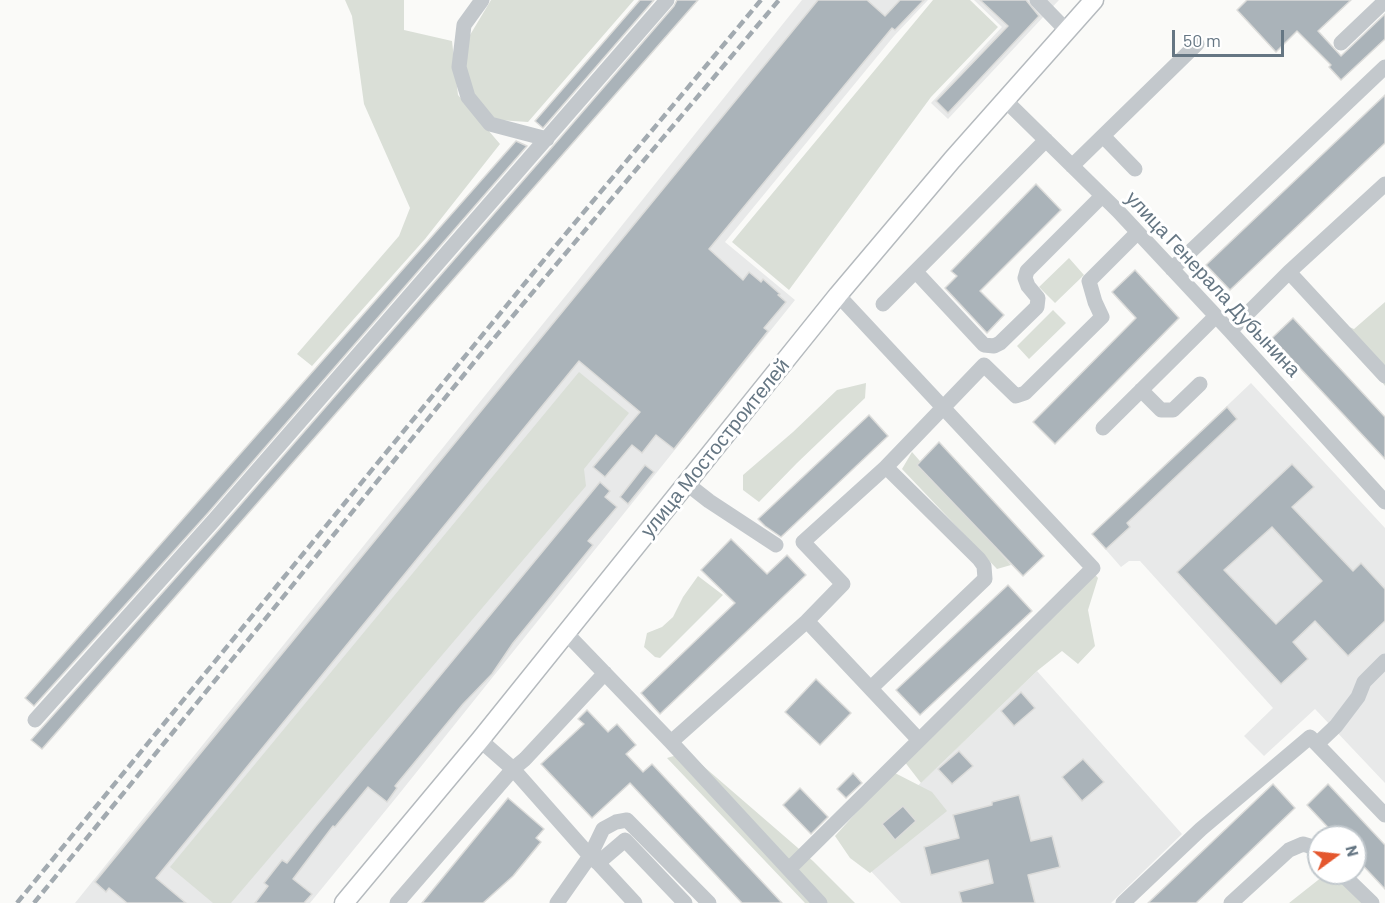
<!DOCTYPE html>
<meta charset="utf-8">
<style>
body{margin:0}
#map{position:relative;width:1385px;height:903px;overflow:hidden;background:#fafaf8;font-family:Barlow,sans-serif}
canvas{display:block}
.north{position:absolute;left:1307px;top:825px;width:60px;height:60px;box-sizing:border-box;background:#fff;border:2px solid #c1c8cd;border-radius:50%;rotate:75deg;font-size:16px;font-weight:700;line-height:24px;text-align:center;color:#657683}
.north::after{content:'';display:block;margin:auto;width:21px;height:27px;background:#e4572e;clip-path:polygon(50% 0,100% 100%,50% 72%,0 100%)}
.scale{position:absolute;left:1172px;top:30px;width:112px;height:27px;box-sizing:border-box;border:3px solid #657683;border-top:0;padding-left:8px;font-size:18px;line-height:21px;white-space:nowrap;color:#657683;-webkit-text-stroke:4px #fff;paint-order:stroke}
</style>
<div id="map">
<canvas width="1385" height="903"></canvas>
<div class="north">N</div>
<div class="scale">50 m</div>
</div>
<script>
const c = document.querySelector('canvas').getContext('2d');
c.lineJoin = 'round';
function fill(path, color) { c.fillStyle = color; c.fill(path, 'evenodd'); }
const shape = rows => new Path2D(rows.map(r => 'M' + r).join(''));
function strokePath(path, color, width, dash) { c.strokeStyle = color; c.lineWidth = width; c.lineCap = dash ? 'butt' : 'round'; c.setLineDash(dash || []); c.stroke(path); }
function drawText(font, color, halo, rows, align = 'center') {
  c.font = font + ' Barlow,sans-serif'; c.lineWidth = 6; c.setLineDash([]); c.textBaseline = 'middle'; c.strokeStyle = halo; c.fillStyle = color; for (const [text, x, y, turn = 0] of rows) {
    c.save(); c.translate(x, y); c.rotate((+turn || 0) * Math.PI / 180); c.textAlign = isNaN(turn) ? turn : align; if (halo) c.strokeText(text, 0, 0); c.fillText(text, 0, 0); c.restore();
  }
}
const built = shape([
 [802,0,928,0,894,36,725,242,795,300,395,799,310,903,75,903,576,283],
 [974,0,1059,0,948,119,931,103,1002,27],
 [1251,383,1385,528,1385,783,1315,709,1264,756,1244,736,1273,708,1140,561,1129,561,1121,567,1092,534],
 [1037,671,1182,834,1111,903,901,903,851,850]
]);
const green = shape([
 [345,0,404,0,404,30,452,41,458,95,500,144,425,239,312,366,297,354,399,236,410,208,364,104,352,16],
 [491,0,634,0,528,122,484,119,455,60],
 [933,0,970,0,998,27,931,97,789,290,732,242],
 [1069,258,1084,275,1055,303,1039,287],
 [1385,302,1385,386,1335,321,1354,329],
 [1053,310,1066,323,1029,359,1017,346],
 [579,372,629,413,584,469,586,486,231,903,213,903,170,867],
 [866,383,865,398,797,463,759,502,743,490,743,475,793,432,837,390],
 [912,452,1011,565,997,569,902,469],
 [1092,571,1098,578,1088,610,1095,646,1078,664,1062,651,1037,671,921,783,904,761],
 [698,576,723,595,660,658,655,657,644,647,647,633,662,627,673,617,683,597],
 [687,752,813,861,855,903,805,903,667,758],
 [893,772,932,792,947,811,870,873,850,858,835,836],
 [1327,873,1337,873,1367,903,1289,903]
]);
const building = shape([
 [640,0,654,0,543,128,535,121,640,0],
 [677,0,698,0,42,749,31,740,222,526,554,145,674,6,677,0],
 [818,0,867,0,885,16,900,0,924,0,895,30,892,28,709,249,743,280,749,272,761,282,763,279,780,294,778,295,786,302,764,328,768,331,722,389,674,449,656,435,642,453,632,445,605,477,593,467,640,412,579,361,156,878,186,903,127,903,109,888,106,892,95,882,818,0],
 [980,0,1026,0,1039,16,948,113,936,101,1008,26,980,0],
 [1247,0,1351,0,1318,31,1341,56,1385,14,1385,39,1341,80,1329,67,1331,65,1297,31,1276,52,1237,10,1247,0],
 [1385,95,1385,143,1230,290,1206,265,1385,95],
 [516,141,527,146,208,513,34,706,25,698,516,141],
 [1036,184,1061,210,980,291,1004,315,987,333,945,288,957,276,951,271,1036,184],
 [1135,270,1179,318,1055,444,1033,422,1136,318,1112,292,1135,270],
 [1293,318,1385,417,1385,459,1272,338,1293,318],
 [1227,407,1237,419,1127,523,1130,527,1106,549,1092,534,1227,407],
 [869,415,888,436,781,537,765,526,758,519,869,415],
 [939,442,1044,556,1023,576,917,465,939,442],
 [1292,464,1314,487,1292,507,1353,571,1361,563,1385,589,1385,621,1348,656,1315,621,1293,642,1308,659,1281,684,1177,572,1292,464],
 [1272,527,1322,581,1276,624,1224,570,1272,527],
 [645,465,654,472,628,504,620,497,645,465],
 [600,482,610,491,605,497,617,507,588,541,593,545,513,643,492,674,463,704,395,786,397,788,387,802,368,787,335,827,333,826,293,879,312,894,304,903,255,903,268,886,264,883,282,860,287,863,316,826,600,482],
 [731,539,767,574,787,555,806,575,660,714,641,693,735,603,701,570,731,539],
 [1008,585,1032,611,920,715,896,690,1008,585],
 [816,679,851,713,820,745,785,712,816,679],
 [1021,692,1035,708,1014,726,1001,711,1021,692],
 [587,710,608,732,617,724,636,745,626,754,643,772,652,764,782,903,742,903,630,783,592,818,541,764,584,724,578,719,587,710],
 [959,751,973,766,952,784,938,769,959,751],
 [1083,759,1104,782,1082,801,1062,777,1083,759],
 [853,773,862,783,846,798,837,789,853,773],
 [1273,784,1295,808,1196,903,1148,903,1273,784],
 [1328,784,1385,845,1385,889,1355,857,1355,837,1337,837,1307,805,1328,784],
 [800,788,828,817,811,834,783,805,800,788],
 [1019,795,1031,841,1052,836,1060,867,1028,875,1035,903,962,903,959,892,993,883,988,860,931,875,924,847,959,838,953,815,992,805,992,802,1019,795],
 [508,798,544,829,536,838,541,842,513,876,483,903,422,903,508,798],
 [903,806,916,821,895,840,882,824,903,806]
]);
const minor = shape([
 [482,0,464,25,459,67,468,97,490,124,547,139],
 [1037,0,1067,31],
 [1341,43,1385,1],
 [1005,100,1118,211,1230,331,1385,502],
 [1103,136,1135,169],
 [1072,166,1197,44],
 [1172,269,1385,67],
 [916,272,984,345,994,346,1000,343,1037,307,1038,298,1028,286,1025,278,1027,271,1102,196],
 [1289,272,1385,376],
 [883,304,1046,140],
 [1230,331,1289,272,1385,184],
 [1141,390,1161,410,1173,410,1200,384],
 [1103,428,1216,316],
 [686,483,709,501,776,545],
 [807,621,843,584,803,542,886,467],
 [566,633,671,742,820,903],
 [871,688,985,579,984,566,979,559,886,467,984,365,1016,396,1025,393,1102,317,1095,302,1089,281,1137,233],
 [35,720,215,519,667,0],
 [480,740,513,769,590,856,603,829,616,822,627,820,709,903],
 [671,742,807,621,919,740],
 [1317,744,1336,726,1358,697,1364,682,1385,661],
 [598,863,635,903],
 [789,869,1093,568,838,295],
 [1341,873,1372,903],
 [397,903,513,769,525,759,605,673],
 [557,903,590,856,598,863,625,840,685,903],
 [1123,903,1201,829,1310,737,1385,815],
 [1231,903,1289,850,1303,844,1316,848,1319,851]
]);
const major = shape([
 [344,903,480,740,838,295,952,160,1094,0]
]);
const rail = shape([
 [17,903,548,255,761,0],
 [34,903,480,355,779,0]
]);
const streetNames = [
 ["улица Генерала Дубынина",1213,284,47],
 ["улица Мостостроителей",715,448,-51]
];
fill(built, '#e8e9e9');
fill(green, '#dadfd7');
fill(building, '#aab3b9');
strokePath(building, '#dcdcda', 1.5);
strokePath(major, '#b5babe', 21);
strokePath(minor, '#c3c8cc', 15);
strokePath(major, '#fff', 18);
strokePath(rail, '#a2aab0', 4.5, [9, 4.5]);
drawText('20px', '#657683', '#fff', streetNames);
</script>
